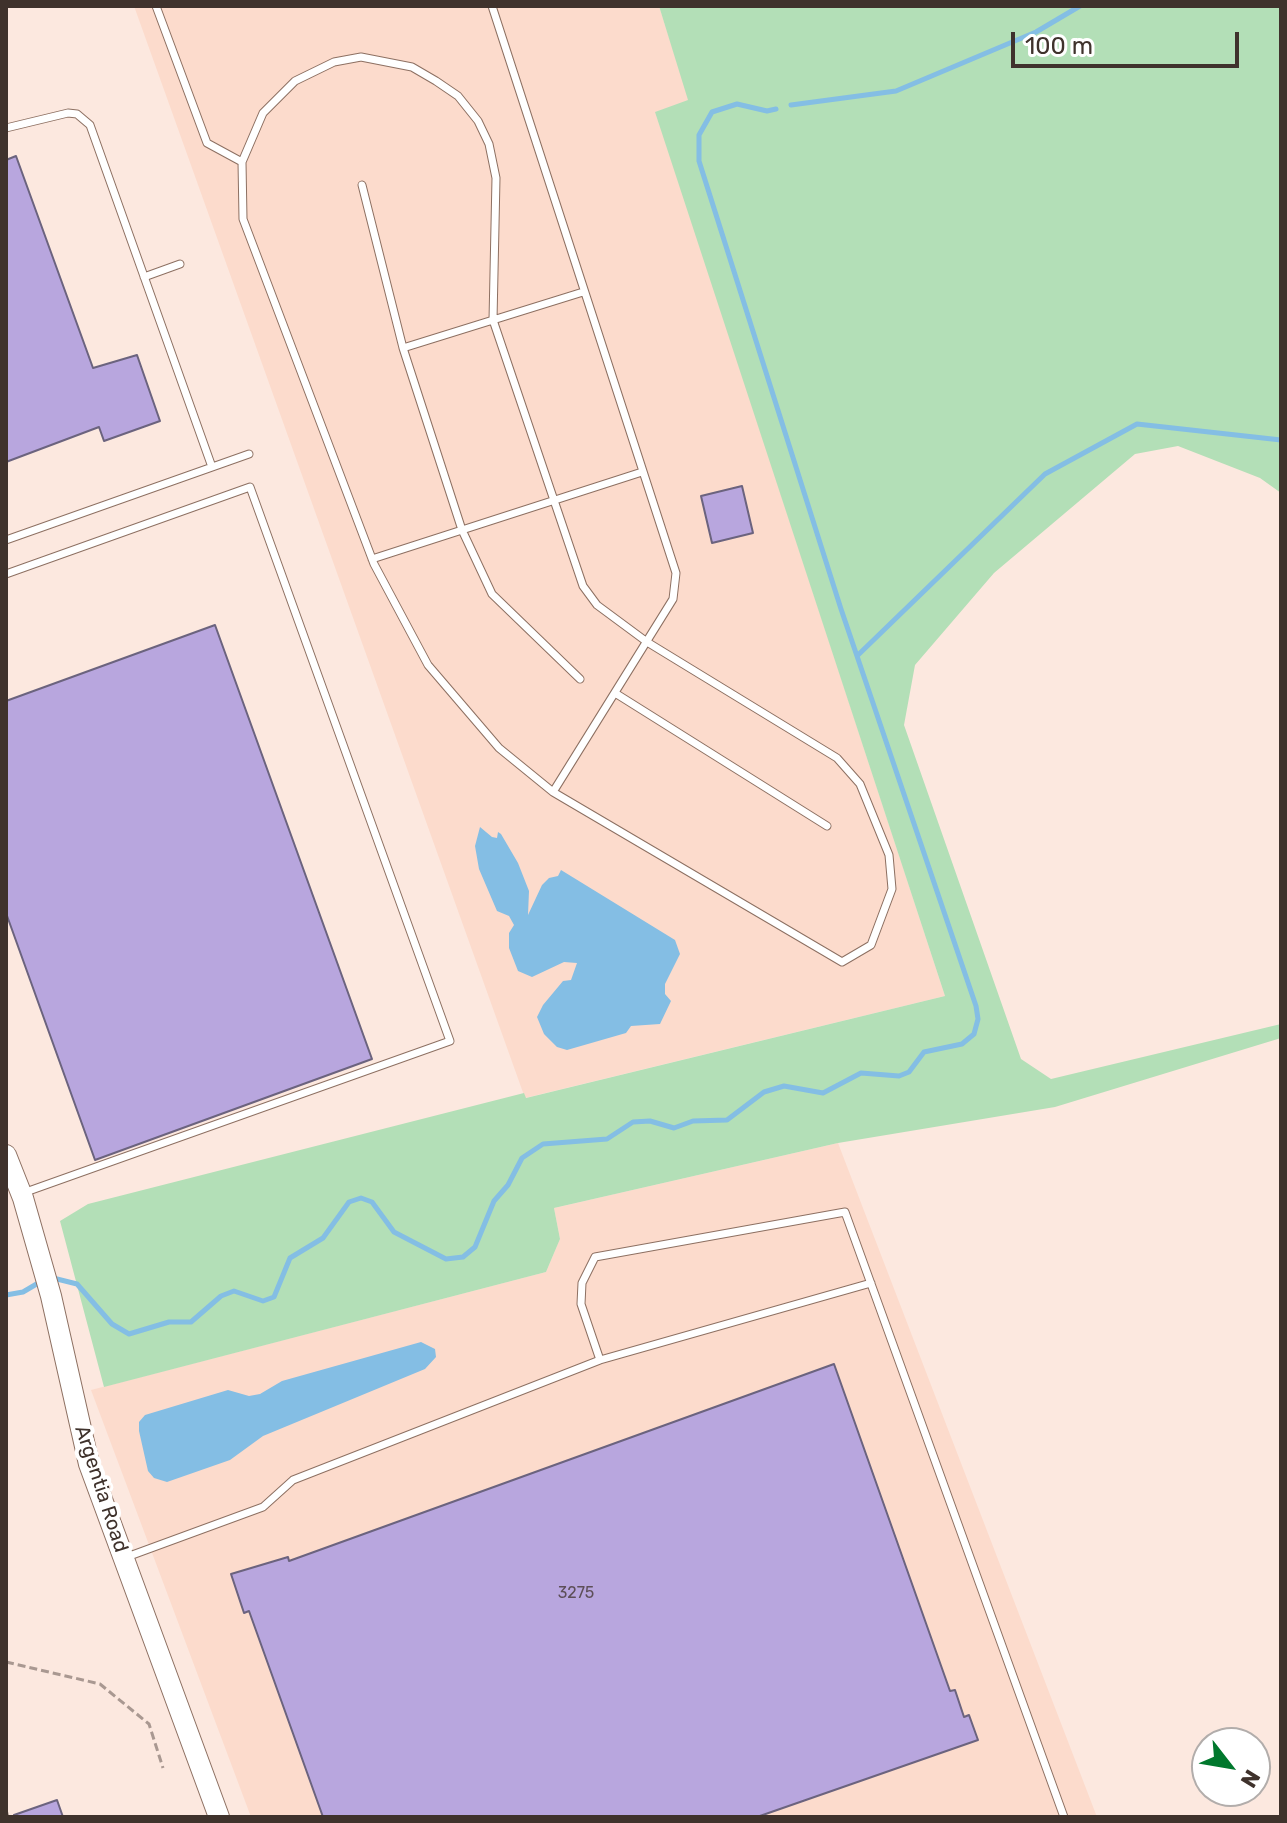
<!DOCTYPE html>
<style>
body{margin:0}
#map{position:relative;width:1287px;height:1823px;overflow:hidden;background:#fce8df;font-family:Rubik,sans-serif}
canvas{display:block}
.frame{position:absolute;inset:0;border:8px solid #3f322c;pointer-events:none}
.north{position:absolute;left:1191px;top:1727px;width:80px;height:80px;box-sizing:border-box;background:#fff;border:2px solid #b2adab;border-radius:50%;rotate:121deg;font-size:22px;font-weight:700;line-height:32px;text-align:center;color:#3f322c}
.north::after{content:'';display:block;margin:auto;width:28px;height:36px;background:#01782d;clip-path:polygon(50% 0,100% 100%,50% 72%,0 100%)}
.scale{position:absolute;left:1011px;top:32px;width:228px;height:36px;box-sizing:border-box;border:4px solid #3f322c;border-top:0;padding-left:10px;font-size:24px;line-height:28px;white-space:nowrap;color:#3f322c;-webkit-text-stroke:6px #fff;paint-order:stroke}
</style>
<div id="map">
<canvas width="1287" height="1823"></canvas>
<div class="frame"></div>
<div class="north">N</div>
<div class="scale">100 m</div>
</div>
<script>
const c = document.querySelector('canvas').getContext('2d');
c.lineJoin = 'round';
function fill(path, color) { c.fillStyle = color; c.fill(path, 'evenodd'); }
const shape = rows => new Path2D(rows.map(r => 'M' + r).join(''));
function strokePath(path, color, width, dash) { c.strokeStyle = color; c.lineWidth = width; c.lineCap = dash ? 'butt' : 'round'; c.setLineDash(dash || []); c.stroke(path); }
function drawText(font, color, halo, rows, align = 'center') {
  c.font = font + ' Rubik,sans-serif'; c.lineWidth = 8; c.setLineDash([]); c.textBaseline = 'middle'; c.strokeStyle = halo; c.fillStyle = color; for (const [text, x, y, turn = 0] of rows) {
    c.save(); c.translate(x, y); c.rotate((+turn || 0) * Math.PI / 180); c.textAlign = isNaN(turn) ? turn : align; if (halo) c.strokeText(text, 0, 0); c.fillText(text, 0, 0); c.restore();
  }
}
const built = shape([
 [134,6,659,6,689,100,656,112,945,996,525,1098],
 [838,1143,1097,1817,251,1817,91,1390,546,1272,560,1239,554,1208]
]);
const green = shape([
 [659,6,1281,6,1281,493,1260,478,1178,446,1135,454,994,573,915,665,904,725,1021,1059,1051,1079,1281,1024,1281,1038,1055,1107,838,1143,554,1208,560,1239,546,1272,104,1387,60,1221,88,1204,524,1093,526,1098,945,996,655,112,688,100]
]);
const water = shape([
 [480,827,492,837,497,838,498,832,501,834,518,863,529,891,528,915,542,885,549,878,558,876,561,870,675,940,680,954,665,984,665,994,671,1001,660,1024,631,1026,626,1033,567,1050,557,1047,544,1034,537,1017,543,1005,563,981,571,980,577,963,564,962,532,977,518,971,509,948,509,933,514,925,509,916,497,911,479,869,475,846],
 [421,1342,435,1349,436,1357,425,1369,263,1436,230,1460,167,1482,154,1478,148,1471,139,1431,139,1422,145,1415,228,1390,249,1396,260,1394,282,1381]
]);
const stream = shape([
 [791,105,896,91,1036,32,1080,6],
 [857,656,1045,474,1137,424,1281,440],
 [53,1278,77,1284,112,1324,129,1334,169,1322,191,1322,221,1296,234,1291,263,1301,274,1297,290,1258,323,1238,349,1202,361,1198,372,1202,394,1232,446,1259,463,1257,475,1247,494,1201,508,1185,522,1158,543,1144,607,1139,633,1122,650,1121,674,1128,693,1121,727,1120,764,1092,784,1086,823,1093,861,1073,899,1076,909,1072,924,1052,962,1044,974,1034,978,1019,976,1006,841,609,699,161,699,135,712,112,737,104,767,111,776,109],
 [6,1295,23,1292,40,1282]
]);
const building = shape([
 [16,156,93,368,137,355,160,421,104,441,99,427,6,462,6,160,16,156],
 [742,486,753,533,712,543,701,496,742,486],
 [215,625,372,1059,95,1160,6,913,6,701,215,625],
 [834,1364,950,1691,955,1690,964,1717,969,1715,978,1740,757,1817,323,1817,249,1611,244,1613,231,1574,288,1557,289,1561,834,1364],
 [57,1800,63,1817,15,1817,14,1815,57,1800]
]);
const path = shape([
 [6,1662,100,1684,149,1724,163,1768],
 [6,1810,8,1817]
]);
const lane = shape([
 [156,6,207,143,242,162],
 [492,6,676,573,673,599,553,792],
 [361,57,412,67,436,81,458,96,478,121,489,144,496,178,493,320,583,586,597,605,647,642,837,758,860,784,889,855,892,889,871,945,842,962,553,792,499,748,428,665,374,564,243,219,242,162,263,113,295,81,334,62,361,57],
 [6,128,68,113,77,114,90,125,212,467],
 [362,185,403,348,462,530,492,594,580,679],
 [144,277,180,264],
 [403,348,583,292],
 [6,540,249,454],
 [372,559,642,472],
 [6,574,250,487,450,1041,23,1193],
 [615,693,827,826],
 [871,1283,600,1360,581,1304,582,1283,595,1257,845,1212,1064,1817],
 [124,1558,263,1507,293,1480,600,1360]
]);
const secondary = shape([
 [6,1155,23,1198,51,1296,89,1464,219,1817]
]);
const numberNames = [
 ["3275",576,1593]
];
const streetNames = [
 ["Argentia Road",101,1489,72]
];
fill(built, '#fcdbcc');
fill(green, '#b3dfb7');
fill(water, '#84bee4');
strokePath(stream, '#84bee4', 5);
fill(building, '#b8a6de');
strokePath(building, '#6b637e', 2);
strokePath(lane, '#8d7062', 9);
strokePath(secondary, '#8d7062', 22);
strokePath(path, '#a99891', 3, [8, 4]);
strokePath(lane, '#fff', 7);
strokePath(secondary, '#fff', 20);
drawText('16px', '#5d4f58', null, numberNames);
drawText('20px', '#3f322c', '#fff', streetNames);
</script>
